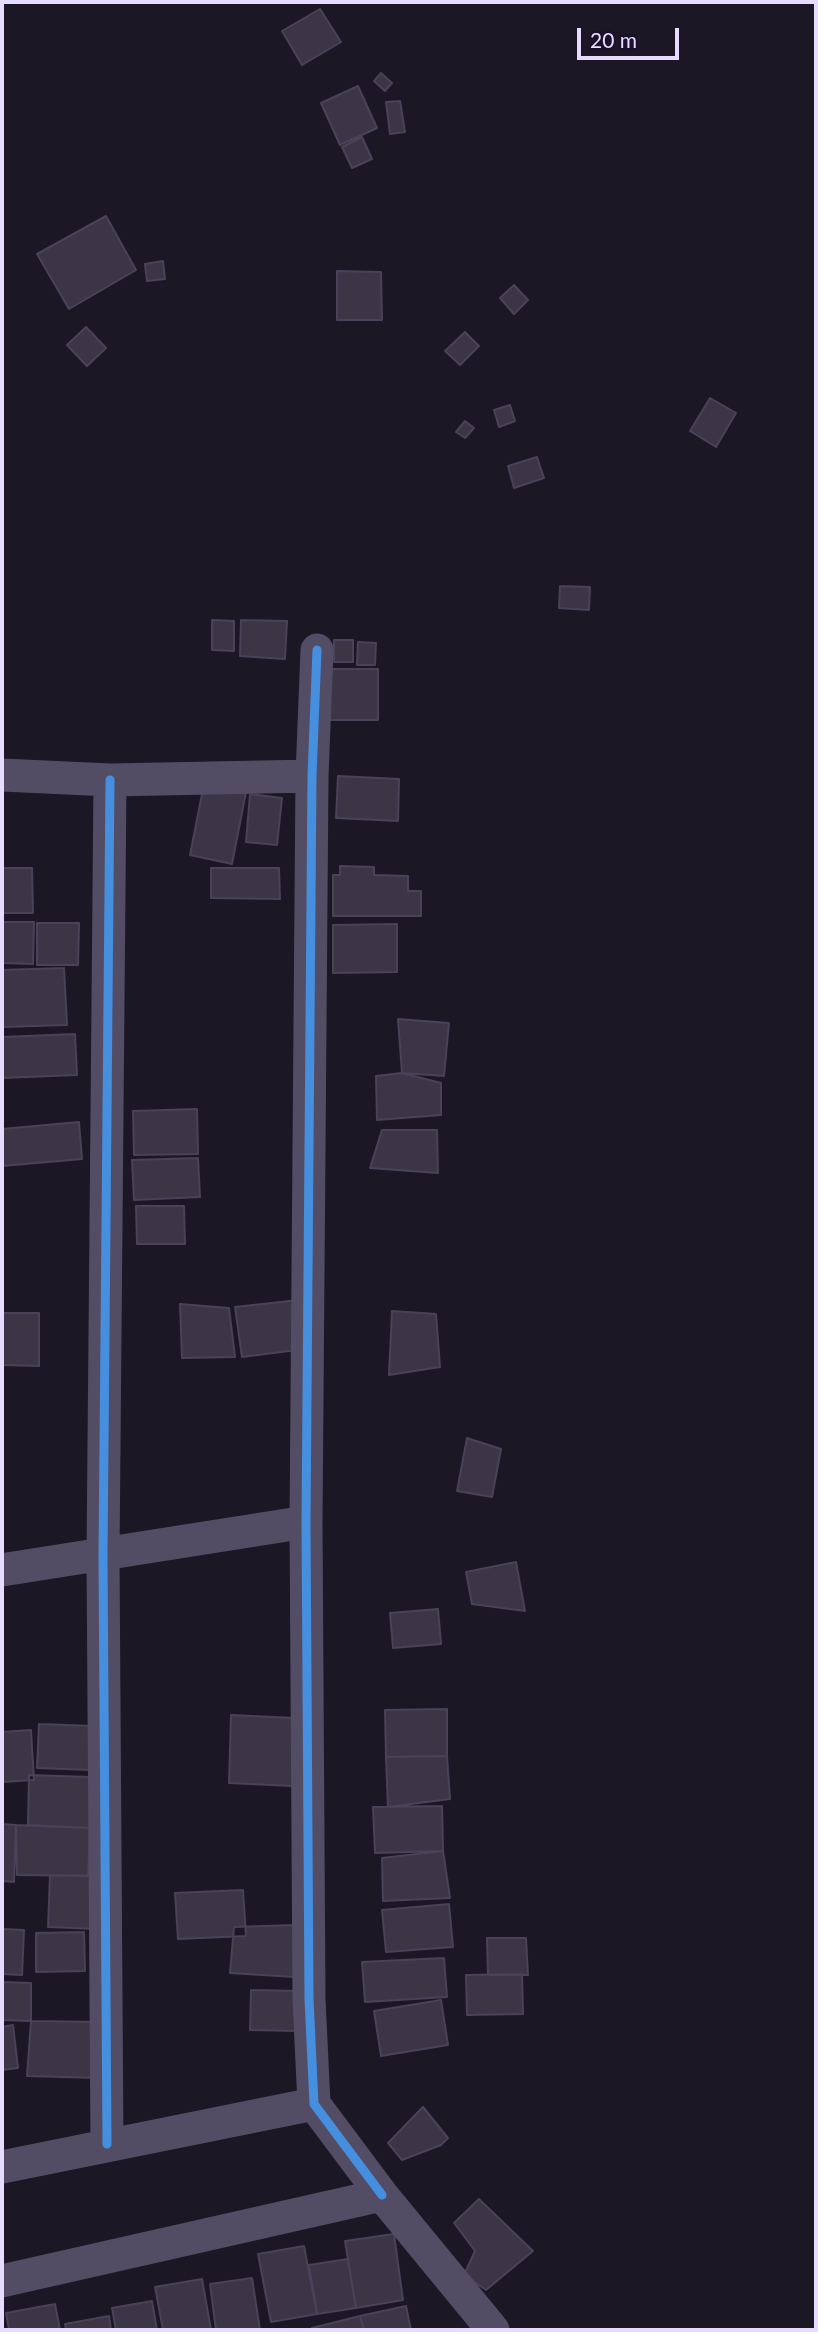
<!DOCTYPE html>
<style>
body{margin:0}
#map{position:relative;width:818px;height:2332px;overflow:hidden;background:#1c1725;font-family:Lato,sans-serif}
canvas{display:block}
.frame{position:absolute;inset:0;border:4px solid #e7dbff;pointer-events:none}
.scale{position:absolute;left:577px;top:28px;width:102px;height:32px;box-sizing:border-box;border:4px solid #e7dbff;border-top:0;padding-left:9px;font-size:21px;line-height:24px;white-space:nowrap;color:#e7dbff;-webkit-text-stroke:5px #1b112b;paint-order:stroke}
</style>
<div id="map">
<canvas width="818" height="2332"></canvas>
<div class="frame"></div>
<div class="scale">20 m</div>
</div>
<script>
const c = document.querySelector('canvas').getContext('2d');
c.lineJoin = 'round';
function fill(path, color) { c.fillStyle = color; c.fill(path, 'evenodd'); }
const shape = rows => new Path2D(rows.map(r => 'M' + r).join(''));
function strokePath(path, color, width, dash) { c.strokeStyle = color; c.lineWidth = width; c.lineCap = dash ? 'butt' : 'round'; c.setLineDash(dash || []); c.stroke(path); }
const building = shape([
 [320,9,341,42,302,65,282,31,320,9],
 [381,73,392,83,385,91,374,81,381,73],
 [358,86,377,128,340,145,321,103,358,86],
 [400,101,405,132,390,134,386,102,400,101],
 [362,137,372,159,352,168,342,147,362,137],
 [106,216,136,270,69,309,37,254,106,216],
 [163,261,165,279,147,281,145,264,163,261],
 [337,271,381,272,382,320,337,320,337,271],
 [514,285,528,300,514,314,500,298,514,285],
 [86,327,106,348,87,366,67,345,86,327],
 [465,332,479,346,460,365,445,351,465,332],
 [710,398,736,413,716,447,690,431,710,398],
 [510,405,515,421,499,427,494,410,510,405],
 [465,421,474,428,465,438,456,432,465,421],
 [537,457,544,478,514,488,508,466,537,457],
 [560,586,590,587,589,610,559,608,560,586],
 [212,620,234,621,234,651,212,650,212,620],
 [241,620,287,621,285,659,240,656,241,620],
 [334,640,353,640,353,662,334,662,334,640],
 [358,642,376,643,375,665,357,665,358,642],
 [330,669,378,669,378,720,330,720,330,669],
 [338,776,399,779,398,821,336,818,338,776],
 [204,784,246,792,232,864,190,855,204,784],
 [250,794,282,798,277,845,246,842,250,794],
 [340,866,374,867,374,875,408,876,408,891,421,891,421,916,333,916,333,875,340,875,340,866],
 [2,868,32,868,33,913,2,913,2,868],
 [211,868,279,868,280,899,211,898,211,868],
 [2,922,34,922,33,964,2,963,2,922],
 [37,923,79,923,78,965,37,965,37,923],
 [397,924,397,972,333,973,333,925,397,924],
 [64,968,67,1025,2,1027,2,970,64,968],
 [398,1019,449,1023,444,1076,402,1073,398,1019],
 [75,1034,77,1075,2,1078,2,1037,75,1034],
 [402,1073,441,1083,441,1115,377,1120,376,1076,402,1073],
 [197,1109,198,1154,134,1155,133,1111,197,1109],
 [79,1122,82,1159,2,1166,2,1129,79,1122],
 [382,1130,437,1130,438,1173,370,1168,382,1130],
 [198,1158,200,1197,134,1200,132,1160,198,1158],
 [136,1206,184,1206,185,1244,137,1244,136,1206],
 [299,1300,305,1349,242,1357,235,1307,299,1300],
 [180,1304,229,1308,235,1357,182,1358,180,1304],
 [392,1311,436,1314,440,1367,389,1375,392,1311],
 [2,1313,39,1313,39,1366,2,1365,2,1313],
 [467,1438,501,1449,492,1497,457,1491,467,1438],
 [516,1562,525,1611,472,1604,466,1572,516,1562],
 [438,1609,441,1644,393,1648,390,1613,438,1609],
 [447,1709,447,1756,386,1757,385,1710,447,1709],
 [231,1715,316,1719,314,1787,229,1783,231,1715],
 [39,1724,93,1726,91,1770,37,1768,39,1724],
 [31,1730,34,1780,2,1782,2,1732,31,1730],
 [447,1756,450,1799,388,1807,386,1757,447,1756],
 [29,1775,91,1777,90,1828,28,1825,29,1775],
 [442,1806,443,1851,375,1853,373,1807,442,1806],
 [2,1824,16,1825,14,1882,2,1881,2,1824],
 [16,1825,90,1828,88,1876,17,1875,16,1825],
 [443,1851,450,1898,383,1901,382,1858,443,1851],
 [50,1875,99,1876,97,1929,48,1927,50,1875],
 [243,1890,246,1936,178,1939,175,1893,243,1890],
 [449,1904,453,1947,386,1952,382,1910,449,1904],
 [295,1925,294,1977,230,1973,234,1927,295,1925],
 [2,1929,24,1930,22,1975,2,1974,2,1929],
 [84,1932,85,1971,36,1972,36,1933,84,1932],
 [487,1938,526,1938,528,1975,488,1975,487,1938],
 [444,1958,447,1997,365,2002,362,1962,444,1958],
 [522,1974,523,2014,467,2015,466,1975,522,1974],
 [2,1982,31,1983,31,2021,2,2020,2,1982],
 [251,1990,300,1991,299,2031,250,2030,251,1990],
 [441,2000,448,2045,381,2056,374,2011,441,2000],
 [31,2021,100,2022,97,2078,27,2076,31,2021],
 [13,2025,18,2068,2,2070,2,2027,13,2025],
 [423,2107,448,2138,441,2145,402,2160,388,2143,423,2107],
 [479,2199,533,2251,486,2290,464,2275,475,2251,454,2223,479,2199],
 [394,2234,403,2300,356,2308,345,2241,394,2234],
 [304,2246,317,2314,271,2322,258,2254,304,2246],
 [348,2259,356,2308,317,2314,309,2265,348,2259],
 [252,2278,260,2330,216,2330,210,2284,252,2278],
 [202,2279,211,2330,163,2330,155,2287,202,2279],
 [152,2301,157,2330,116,2330,112,2308,152,2301],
 [55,2304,60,2330,9,2330,6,2313,55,2304],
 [406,2306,411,2330,364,2330,360,2316,406,2306],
 [109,2316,111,2330,66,2330,65,2324,109,2316],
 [360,2316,364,2330,313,2330,312,2328,360,2316]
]);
const minor = shape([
 [317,650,312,776,306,1522,309,1999,314,2104,382,2195],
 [2,775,110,780,312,776],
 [2,1570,306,1522],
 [107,2144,103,1556,110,780],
 [2,2167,314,2104],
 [2,2281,382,2195,493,2330]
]);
const cycleway = shape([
 [317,650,312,776,306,1522,309,1999,314,2104,382,2195],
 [107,2144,103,1556,110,780]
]);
fill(building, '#3c3546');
strokePath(building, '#4a4258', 2);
strokePath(minor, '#524d65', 33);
strokePath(cycleway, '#468fdf', 9);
</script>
